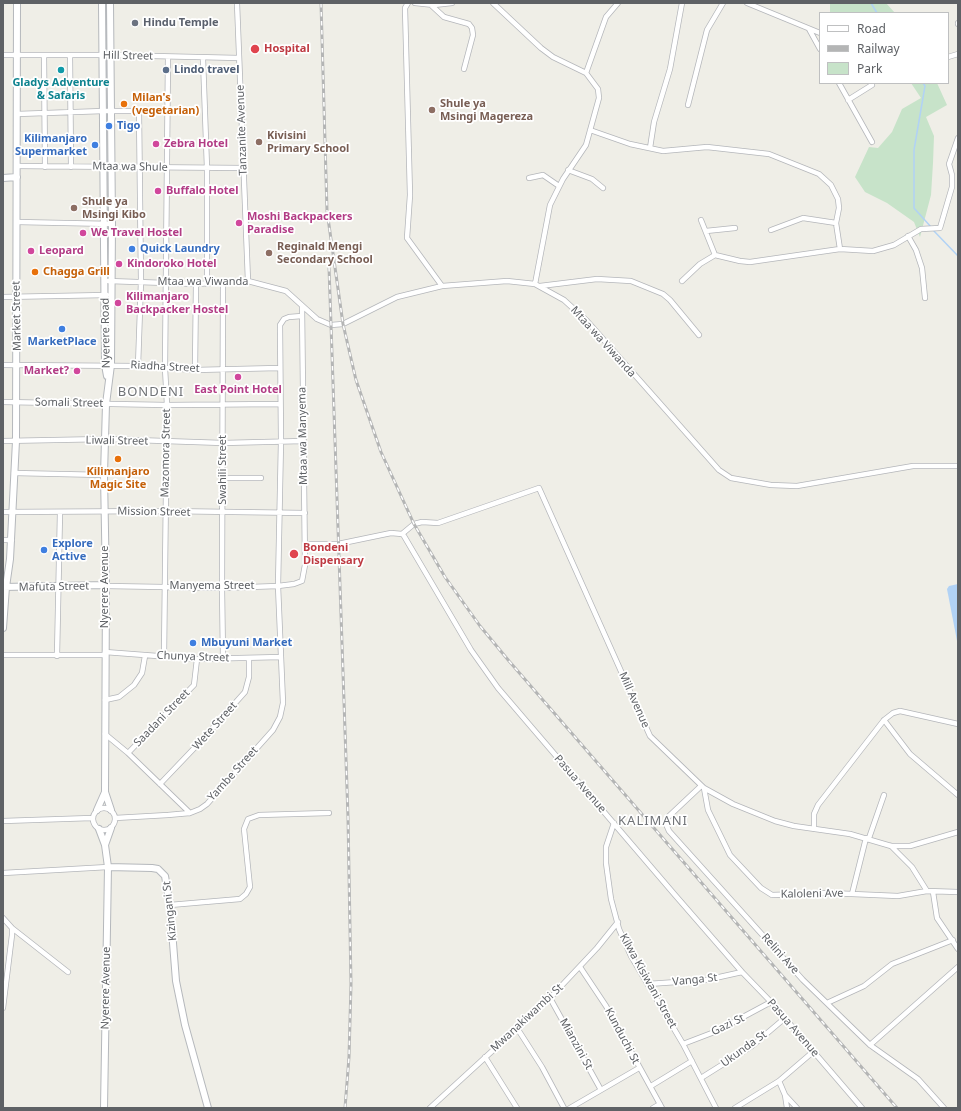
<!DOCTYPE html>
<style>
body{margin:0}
#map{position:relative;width:961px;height:1111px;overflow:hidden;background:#efeee7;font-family:"Noto Sans",sans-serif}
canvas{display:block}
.frame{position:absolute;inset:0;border:4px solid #5e6165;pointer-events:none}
.legend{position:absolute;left:819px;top:12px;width:130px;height:72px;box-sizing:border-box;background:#fff;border:1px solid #bfc0c1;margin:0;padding:5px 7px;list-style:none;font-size:12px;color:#5e6165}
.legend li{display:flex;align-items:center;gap:8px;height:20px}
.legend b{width:20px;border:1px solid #bfc0c1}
</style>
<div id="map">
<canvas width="961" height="1111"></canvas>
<div class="frame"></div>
<ul class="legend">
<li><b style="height:5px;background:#fff"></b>Road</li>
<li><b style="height:5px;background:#b4b5b5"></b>Railway</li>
<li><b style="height:11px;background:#c7e3c9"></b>Park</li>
</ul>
</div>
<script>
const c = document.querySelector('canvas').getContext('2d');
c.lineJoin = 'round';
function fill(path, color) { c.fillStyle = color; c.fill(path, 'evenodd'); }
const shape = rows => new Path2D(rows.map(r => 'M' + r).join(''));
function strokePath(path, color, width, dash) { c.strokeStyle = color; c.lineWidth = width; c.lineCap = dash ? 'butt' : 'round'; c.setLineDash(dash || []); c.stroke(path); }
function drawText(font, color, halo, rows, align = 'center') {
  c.font = font + ' "Noto Sans",sans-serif'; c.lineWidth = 3.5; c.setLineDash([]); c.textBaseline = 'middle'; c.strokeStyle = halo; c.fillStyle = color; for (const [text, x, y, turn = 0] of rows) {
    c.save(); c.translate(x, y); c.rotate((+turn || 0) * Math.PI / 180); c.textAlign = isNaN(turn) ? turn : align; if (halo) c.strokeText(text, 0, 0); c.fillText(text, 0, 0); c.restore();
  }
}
const green = shape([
 [830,3,886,3,895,13,830,13],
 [911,83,937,83,947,105,926,117,934,136,933,163,931,195,920,237,914,222,887,203,865,192,855,177,869,147,878,148,892,132,902,109,921,98]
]);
const water = shape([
 [958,584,958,646,947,589,949,586]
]);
const stream = shape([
 [871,3,877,13],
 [923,83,925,86,914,150,914,208,931,227],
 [933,230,958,256]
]);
const street = shape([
 [237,3,248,281],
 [408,3,405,8,410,195,407,238,442,286],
 [415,3,434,5,452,3],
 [493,3,541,48,553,57,586,73],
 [747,3,820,33],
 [431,5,444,17,469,24,472,28,473,35,464,69],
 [958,23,958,24],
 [809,29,820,49],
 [3,55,110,55,239,58],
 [44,55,45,167],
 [70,56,71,167],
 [948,57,958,54],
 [203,59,207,168,207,284],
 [839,83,872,142],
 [848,100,872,85],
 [688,105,707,30,723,3],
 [17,114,104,111,166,111],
 [590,130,630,144,663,151,707,147,769,154,819,174,831,185,838,199,839,208,836,223,840,249],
 [650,148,654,122,670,69,682,3],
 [17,166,243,168],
 [568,170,592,179,603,188],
 [529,178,543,175,559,186],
 [701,220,715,255],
 [17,222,112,224],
 [771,230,803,218,836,223],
 [706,231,735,228],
 [908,236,916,250,922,268,925,298],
 [108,281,196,284,248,281,286,291,317,319,331,325,343,324,397,297,442,286,507,281,535,284,564,300,587,321,719,470,731,478,771,485,797,486,913,466,958,466],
 [682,281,700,264,715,255,740,261,750,262,840,249,873,251,894,245,921,229,940,228,952,187,952,175,949,164,958,138],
 [223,282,222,588,223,659],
 [535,284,550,205,563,179,586,145,599,98,598,89,586,73,606,17,618,3],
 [540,286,597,279,631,281,663,294,670,300,699,335],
 [3,297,107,295],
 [3,365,138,366,195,370,279,368],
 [138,366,141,281,139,112],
 [195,370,196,284],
 [3,402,167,405,280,404],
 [3,441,106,439,223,443,304,441],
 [14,473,104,475],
 [223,478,261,478],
 [3,512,164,511,305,513],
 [402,534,414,524,422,522,438,523,539,488,650,736,704,788,733,804,775,821,794,826,850,834,891,846,910,846,958,832],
 [3,540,12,540],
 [305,544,338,544,391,533,402,534,404,536,471,650,498,688,675,895,742,972,771,1002,862,1108],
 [106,586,222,588,278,586,294,584,302,581,305,565,302,306],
 [105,652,197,659,281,657],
 [3,655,105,655],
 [57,656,60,512],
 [164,656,167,405,165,368,168,57],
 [105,700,119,697,134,685,142,673,145,656],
 [884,720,910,754,958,795],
 [105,734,128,753,190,813],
 [128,753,194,685,197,659],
 [160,784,202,740,245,692,249,677,249,659],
 [701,786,667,818,666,824,669,831,803,980,870,1045,918,1079,944,1108],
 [704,788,708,810,730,855,761,888,772,895,829,893,898,896,927,891,958,892],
 '93 819a11 11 0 1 1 22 0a11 11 0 1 1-22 0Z',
 [115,818,168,815,190,813,200,809,207,804,273,730,280,717,283,703,278,586,281,441,280,325,284,319,289,317,302,316],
 [3,821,92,818],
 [614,823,606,847,606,863,611,899,619,929,631,956,683,1044,716,1108],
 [814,829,814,814,818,805,884,720,893,713,900,711,958,724],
 [869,838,884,795],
 [891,846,912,867,927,891],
 [3,873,108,867],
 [933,892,937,918,958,949],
 [852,894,866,838],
 [170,905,240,899,246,894,250,887,244,829,248,819,259,815,329,813],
 [3,918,12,928,12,935,3,1008],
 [12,928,68,972],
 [580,967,606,1006,662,1108],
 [648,984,706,980,742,972],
 [550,998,601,1090],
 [827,1003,864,986,892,964,953,940],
 [517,1028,542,1067,564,1108],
 [683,1044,717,1031,771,1002],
 [870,1045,958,967],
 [485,1057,517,1108],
 [701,1078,752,1046,785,1018],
 [779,1081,785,1095,797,1108],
 [651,1086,692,1061],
 [785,1095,787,1108],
 [430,1108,550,998,597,948,618,922],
 [570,1108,639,1068],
 [653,1108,660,1104],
 [735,1108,779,1081,814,1051]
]);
const secondary = shape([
 [102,3,105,365,107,376],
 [110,3,112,224,111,365,106,404,104,475,106,586,105,792,111,810],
 [3,178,17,177],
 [3,587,106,585],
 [3,628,6,587,10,559,16,441,17,3],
 [97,810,105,792],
 [99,829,105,845,108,867,104,1108],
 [105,845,111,828],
 [108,867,152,868,158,869,165,876,170,905,176,981,185,1025,208,1108]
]);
const rail = shape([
 [321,3,327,211,343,324,356,380,381,452,414,524,445,577,480,626,509,661,897,1108],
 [329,267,348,817,351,984,349,1057,345,1108]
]);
const markers = [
 [135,23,4,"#6b7280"],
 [255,49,5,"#e0444e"],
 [61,70,4,"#0f9aa8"],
 [166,70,4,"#5c6f8a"],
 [124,104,4,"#e8710a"],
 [432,110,4,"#8d6e63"],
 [109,126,4,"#3f7fe0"],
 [259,142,4,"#8d6e63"],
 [156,144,4,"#d1479c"],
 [95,145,4,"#3f7fe0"],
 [158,191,4,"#d1479c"],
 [74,208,4,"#8d6e63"],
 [239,223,4,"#d1479c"],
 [83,233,4,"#d1479c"],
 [132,249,4,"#3f7fe0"],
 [31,251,4,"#d1479c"],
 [269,253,4,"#8d6e63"],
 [119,264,4,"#d1479c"],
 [35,272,4,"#e8710a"],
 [118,303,4,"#d1479c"],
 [62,329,4,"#3f7fe0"],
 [77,371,4,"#d1479c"],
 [238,377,4,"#d1479c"],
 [118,459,4,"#e8710a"],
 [44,550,4,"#3f7fe0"],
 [294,554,5,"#e0444e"],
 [193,643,4,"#3f7fe0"]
];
const worshipNames = [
 ["Hindu Temple",143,23]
];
const healthNames = [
 ["Hospital",264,49],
 ["Bondeni",303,548],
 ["Dispensary",303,561]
];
const streetNames = [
 ["Hill Street",128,56,1],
 ["Tanzanite Avenue",242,130,-92],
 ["Mtaa wa Shule",130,167,1],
 ["Mtaa wa Viwanda",203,282],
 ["Market Street",17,316,-91],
 ["Nyerere Road",106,333,-91],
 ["Mtaa wa Viwanda",603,342,48],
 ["Riadha Street",165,367,3],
 ["Somali Street",69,403,1],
 ["Mtaa wa Manyema",303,436,-91],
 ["Liwali Street",117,441,1],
 ["Mazomora Street",166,453,-89],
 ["Swahili Street",223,470,-90],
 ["Mission Street",154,512,1],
 ["Manyema Street",212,586],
 ["Mafuta Street",54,587,-1],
 ["Nyerere Avenue",105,587,-90],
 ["Chunya Street",193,657,2],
 ["Mill Avenue",634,700,66],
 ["Saadani Street",162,718,-46],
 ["Wete Street",215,726,-48],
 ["Yambe Street",233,774,-48],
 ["Pasua Avenue",580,784,49],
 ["Kaloleni Ave",812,894,-1],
 ["Kizingani St",170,911,-96],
 ["Relini Ave",780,954,48],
 ["Vanga St",695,980,-6],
 ["Kilwa Kisiwani Street",648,981,61],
 ["Nyerere Avenue",106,988,-89],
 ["Mwanakiwambi St",527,1018,-43],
 ["Gazi St",728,1025,-26],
 ["Pasua Avenue",793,1028,49],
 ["Kunduchi St",622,1036,62],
 ["Mianzini St",576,1044,61],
 ["Ukunda St",744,1049,-36]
];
const serviceNames = [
 ["Lindo travel",174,70]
];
const cultureNames = [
 ["Gladys Adventure",61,83],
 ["& Safaris",61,96]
];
const foodNames = [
 ["Milan's",132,98],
 ["(vegetarian)",132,111],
 ["Chagga Grill",43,272],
 ["Kilimanjaro",118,472,"center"],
 ["Magic Site",118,485,"center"]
];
const educationNames = [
 ["Shule ya",440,104],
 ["Msingi Magereza",440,117],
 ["Kivisini",267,136],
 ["Primary School",267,149],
 ["Shule ya",82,202],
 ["Msingi Kibo",82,215],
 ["Reginald Mengi",277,247],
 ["Secondary School",277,260]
];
const shopNames = [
 ["Tigo",117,126],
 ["Kilimanjaro",87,139,"right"],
 ["Supermarket",87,152,"right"],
 ["Quick Laundry",140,249],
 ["MarketPlace",62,342,"center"],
 ["Explore",52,544],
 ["Active",52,557],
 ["Mbuyuni Market",201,643]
];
const hotelNames = [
 ["Zebra Hotel",164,144],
 ["Buffalo Hotel",166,191],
 ["Moshi Backpackers",247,217],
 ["Paradise",247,230],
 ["We Travel Hostel",91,233],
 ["Leopard",39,251],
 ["Kindoroko Hotel",127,264],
 ["Kilimanjaro",126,297],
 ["Backpacker Hostel",126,310],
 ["Market?",69,371,"right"],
 ["East Point Hotel",238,390,"center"]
];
const quarterNames = [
 ["BONDENI",151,392],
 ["KALIMANI",653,821]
];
fill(green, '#c7e3c9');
fill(water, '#b1d2f5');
strokePath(stream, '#b1d2f5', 1.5);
strokePath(street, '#b4b6ba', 6);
strokePath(secondary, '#b5b8bc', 8);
strokePath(street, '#fff', 4.5);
strokePath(secondary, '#fff', 6);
strokePath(rail, '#b4b5b5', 3);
strokePath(rail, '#fff', 1.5, [4.5]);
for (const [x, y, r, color] of markers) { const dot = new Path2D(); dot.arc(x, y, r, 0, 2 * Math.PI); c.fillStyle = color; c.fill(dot); strokePath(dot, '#fff', 1.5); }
drawText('bold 11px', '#5b616d', '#fff', worshipNames, 'left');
drawText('bold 11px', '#be3a42', '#fff', healthNames, 'left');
drawText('11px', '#5e6165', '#fff', streetNames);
drawText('bold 11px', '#4e5e75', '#fff', serviceNames, 'left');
drawText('bold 11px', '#0d838f', '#fff', cultureNames);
drawText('bold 11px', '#c56008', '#fff', foodNames, 'left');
drawText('bold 11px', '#785e54', '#fff', educationNames, 'left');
drawText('bold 11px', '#366cbe', '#fff', shopNames, 'left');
drawText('bold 11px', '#b23c85', '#fff', hotelNames, 'left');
c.letterSpacing = '1px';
drawText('13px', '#707377', '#fff', quarterNames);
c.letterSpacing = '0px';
</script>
